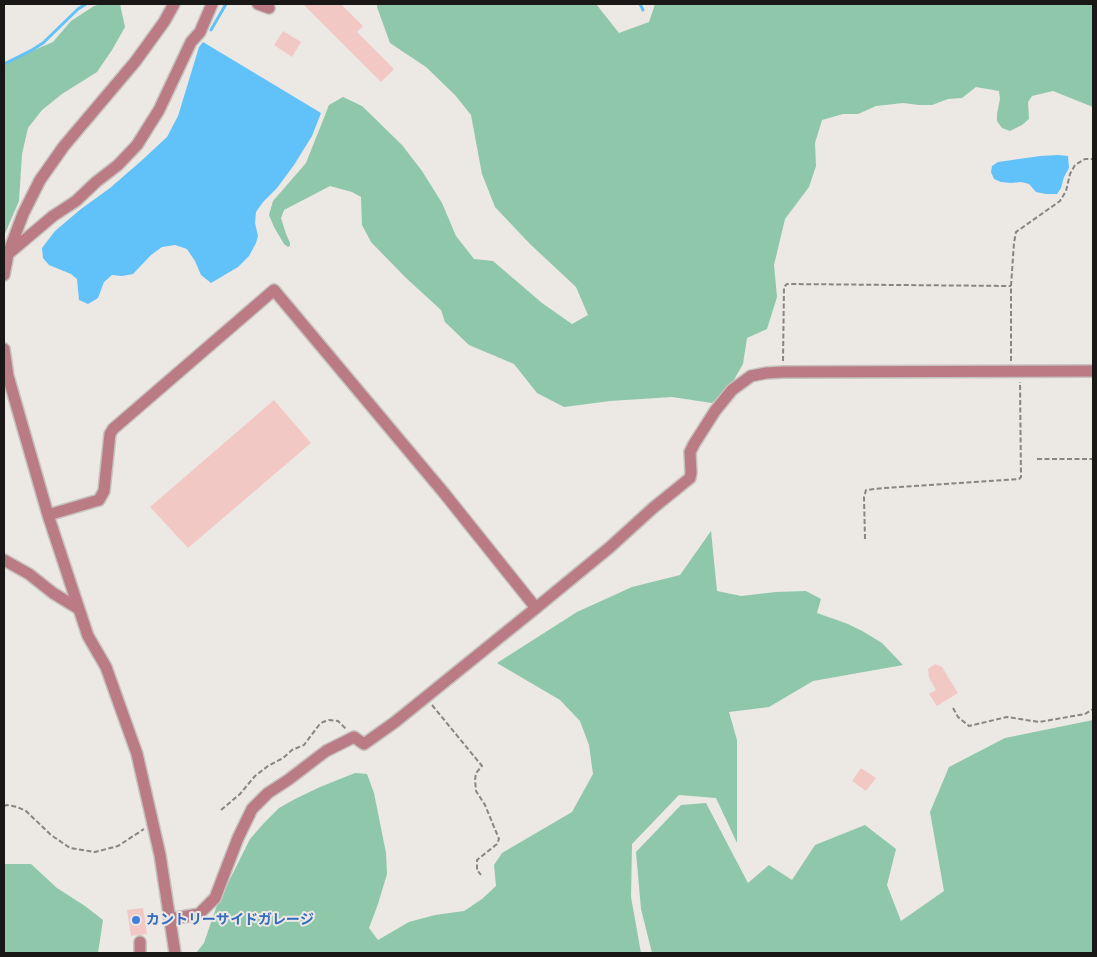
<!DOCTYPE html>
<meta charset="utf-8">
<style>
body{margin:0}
#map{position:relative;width:1097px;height:957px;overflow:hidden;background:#ece8e4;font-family:"Libre Baskerville",serif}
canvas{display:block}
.frame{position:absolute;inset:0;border:5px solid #1a1817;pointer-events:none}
</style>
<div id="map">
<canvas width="1097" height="957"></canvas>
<div class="frame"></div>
</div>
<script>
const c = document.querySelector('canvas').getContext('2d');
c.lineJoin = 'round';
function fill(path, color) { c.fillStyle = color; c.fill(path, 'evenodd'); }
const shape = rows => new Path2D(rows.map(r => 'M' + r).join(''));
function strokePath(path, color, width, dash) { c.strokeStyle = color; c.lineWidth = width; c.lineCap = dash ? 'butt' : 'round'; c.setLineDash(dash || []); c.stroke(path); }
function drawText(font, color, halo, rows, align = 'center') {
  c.font = font + ' "Libre Baskerville","Noto Sans JP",serif'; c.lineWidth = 4; c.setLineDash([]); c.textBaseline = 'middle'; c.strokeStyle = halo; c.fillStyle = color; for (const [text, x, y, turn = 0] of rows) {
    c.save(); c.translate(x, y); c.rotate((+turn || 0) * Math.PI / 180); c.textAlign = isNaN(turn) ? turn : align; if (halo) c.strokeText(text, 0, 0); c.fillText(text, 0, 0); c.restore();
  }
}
const green = shape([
 [101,4,120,4,125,27,112,50,97,72,62,94,42,110,28,128,22,154,19,201,4,236,4,63,53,42,71,21,94,6],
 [377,4,596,4,619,33,649,22,655,4,1093,4,1093,107,1053,91,1032,96,1028,102,1029,119,1022,125,1010,131,1002,128,997,121,997,114,1000,99,999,91,976,87,962,98,948,99,932,105,919,105,903,103,876,106,858,114,843,114,822,120,815,143,816,166,809,187,785,219,774,265,777,297,767,329,747,338,743,364,731,385,712,403,672,397,610,401,564,407,537,393,514,364,469,345,445,322,441,310,405,277,371,242,362,225,361,197,352,192,330,186,284,210,281,218,286,234,290,243,290,246,288,247,284,244,274,227,269,215,273,201,306,163,329,105,343,97,362,106,402,145,422,171,442,203,456,236,474,259,493,261,542,303,572,324,588,315,576,287,530,244,495,207,482,174,471,115,455,95,426,67,390,43,377,7],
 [711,531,717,591,741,596,776,592,806,591,821,599,817,613,848,624,864,632,882,643,903,665,813,681,769,707,729,712,737,740,737,843,716,798,679,795,632,844,631,897,641,953,196,953,204,943,217,905,250,839,264,823,279,808,295,799,320,787,355,773,367,774,374,793,386,853,387,874,378,904,369,928,378,940,409,922,435,915,464,911,482,899,496,886,494,865,502,853,572,812,593,774,589,745,580,721,560,700,497,663,577,612,632,587,680,575],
 [1093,720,1093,953,652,953,641,909,636,852,681,805,706,803,748,883,769,865,792,880,815,845,865,825,896,849,887,885,901,921,944,891,930,812,949,767,1005,738],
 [4,864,31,864,57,888,85,906,103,920,98,953,4,953]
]);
const water = shape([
 [203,42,321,113,312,136,294,165,277,188,263,202,256,212,255,223,258,236,256,243,249,256,238,267,211,283,201,275,195,261,187,249,175,245,162,247,151,255,133,274,122,276,112,275,104,282,98,298,88,304,79,300,77,279,71,274,49,265,43,258,42,248,55,231,81,209,110,188,140,162,167,137,178,116,199,47],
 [1058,155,1068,156,1069,168,1064,177,1061,188,1057,194,1046,194,1036,192,1029,184,1021,182,1011,183,1001,182,994,179,991,172,992,166,998,162,1040,156]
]);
const stream = shape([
 [640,4,643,10],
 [211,30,226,4],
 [4,64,32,50,43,43,78,9,86,4]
]);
const building = shape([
 [303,4,341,4,363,26,357,32,394,69,381,82],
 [283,31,301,42,292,57,274,45],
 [274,400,311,443,188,548,150,507],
 [935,664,942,667,958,693,937,706,929,694,936,690,929,678,928,669],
 [861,768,876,778,866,791,852,781],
 [143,908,147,934,131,936,127,910]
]);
const path = shape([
 [783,361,784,287,787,284,1011,286],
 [1011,361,1011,286,1014,243,1016,232,1060,201,1066,191,1070,174,1075,165,1085,159,1093,159],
 [1037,459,1093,459],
 [865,539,864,497,866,490,884,488,1019,479,1021,477,1020,382],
 [432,705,482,766,476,773,475,780,476,791,485,805,499,839,497,844,477,860,477,870,481,875],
 [953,708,958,717,969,726,1007,717,1039,722,1085,714,1093,709],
 [4,806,7,805,17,807,26,811,51,835,70,848,95,852,118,846,144,829],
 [221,810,240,794,255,776,268,766,283,758,292,750,304,745,319,725,323,722,329,720,338,721,347,730]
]);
const minor = shape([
 [258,4,269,8],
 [4,256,8,254,53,216,76,201,96,182,118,165,137,145,159,110,191,42,200,32,212,4],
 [4,275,8,254,23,214,40,180,64,146,135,62,164,22,174,4],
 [4,349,8,376,48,515,79,609,88,636,106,667,137,754,160,855,175,953],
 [48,515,99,500,104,491,110,434,113,429,274,290,444,493,536,608],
 [4,560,29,574,53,593,79,609],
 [170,919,199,914,215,898,238,838,252,809,268,793,288,780,326,751,354,737,364,744,395,722,536,608,609,548,653,508,690,478,691,473,690,452,694,444,715,411,732,390,751,376,766,373,783,372,1093,371],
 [140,953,140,942]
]);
const markers = [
 [136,920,5,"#3f7fe0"]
];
const shopNames = [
 ["カントリーサイドガレージ",146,920]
];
fill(green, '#8ec7a9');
fill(water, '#60c2f9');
strokePath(stream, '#60c2f9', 3);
fill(building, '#f2c8c5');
strokePath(minor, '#c6c3bf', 14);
strokePath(path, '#888582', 2, [5, 2.5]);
strokePath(minor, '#bb7b85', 11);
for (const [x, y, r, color] of markers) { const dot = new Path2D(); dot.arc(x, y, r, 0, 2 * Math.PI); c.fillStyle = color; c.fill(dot); strokePath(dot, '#ece8e4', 2); }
drawText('bold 14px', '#366cbe', '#ece8e4', shopNames, 'left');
</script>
